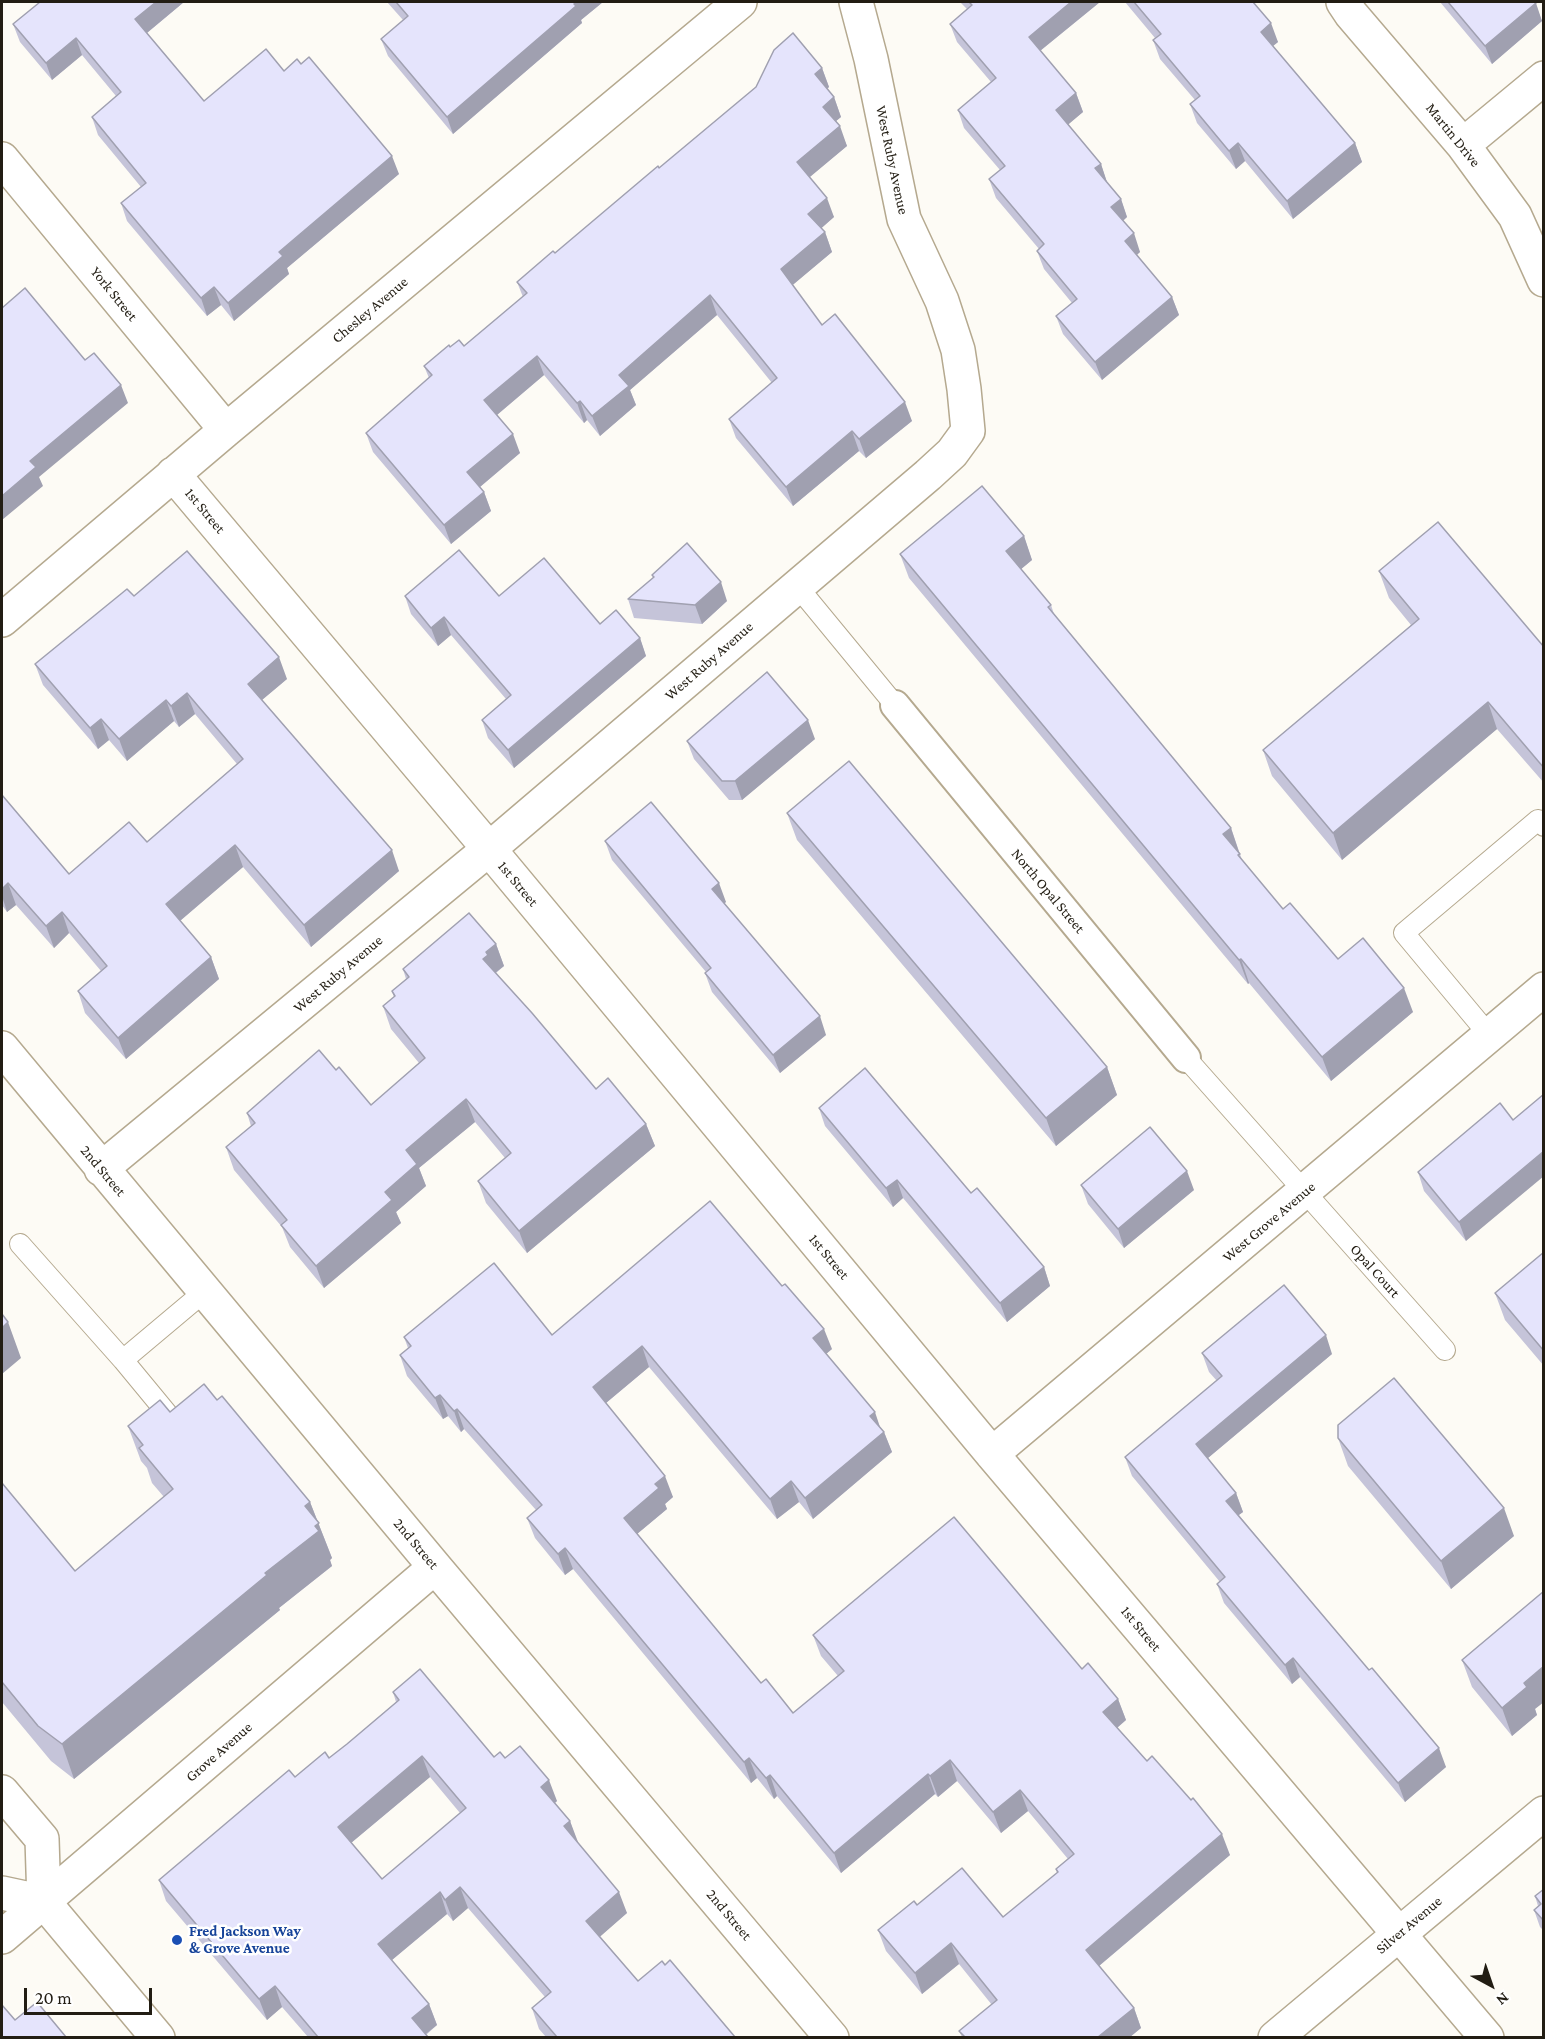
<!DOCTYPE html>
<style>
body{margin:0}
#map{position:relative;width:1545px;height:2039px;overflow:hidden;background:#fdfbf5;font-family:"Crimson Pro",serif}
canvas{display:block}
.frame{position:absolute;inset:0;border:3px solid #221d13;pointer-events:none}
.north{position:absolute;left:1461px;top:1955px;width:60px;height:60px;-webkit-text-stroke:4px #fff;paint-order:stroke;rotate:140deg;font-size:16px;font-weight:700;line-height:24px;text-align:center;color:#221d13}
.north::after{content:'';display:block;margin:auto;width:21px;height:27px;background:#221d13;clip-path:polygon(50% 0,100% 100%,50% 72%,0 100%)}
.scale{position:absolute;left:24px;top:1988px;width:128px;height:27px;box-sizing:border-box;border:3px solid #221d13;border-top:0;padding-left:8px;font-size:18px;line-height:21px;white-space:nowrap;color:#221d13;-webkit-text-stroke:4px #fff;paint-order:stroke}
</style>
<div id="map">
<canvas width="1545" height="2039"></canvas>
<div class="frame"></div>
<div class="north">N</div>
<div class="scale">20 m</div>
</div>
<script>
const c = document.querySelector('canvas').getContext('2d');
c.lineJoin = 'round';
const shape = rows => new Path2D(rows.map(r => 'M' + r).join(''));
function strokePath(path, color, width, dash) { c.strokeStyle = color; c.lineWidth = width; c.lineCap = dash ? 'butt' : 'round'; c.setLineDash(dash || []); c.stroke(path); }
function fill(path, color) { c.fillStyle = color; c.fill(path, 'evenodd'); }
function drawText(font, color, halo, rows, align = 'center') {
  c.font = font + ' "Crimson Pro",serif'; c.lineWidth = 5; c.setLineDash([]); c.textBaseline = 'middle'; c.strokeStyle = halo; c.fillStyle = color; for (const [text, x, y, turn = 0] of rows) {
    c.save(); c.translate(x, y); c.rotate((+turn || 0) * Math.PI / 180); c.textAlign = isNaN(turn) ? turn : align; if (halo) c.strokeText(text, 0, 0); c.fillText(text, 0, 0); c.restore();
  }
}
const service = shape([
 [797,586,895,705],
 [1489,1035,1404,933,1538,820,1544,826],
 [1186,1058,1445,1350],
 [20,1244,123,1360,204,1292],
 [123,1360,175,1423]
]);
const pedestrian = shape([
 [895,705,1186,1058]
]);
const minor = shape([
 [1343,2,1351,14,1463,145,1515,216,1544,280],
 [1463,145,1544,78],
 [2,159,226,430],
 [173,474,489,849,992,1454,1487,2038],
 [2,620,226,430,740,2],
 [2,1048,435,1567,832,2038],
 [101,1169,489,849,928,475,952,453,968,431,964,389,958,350,942,301,904,219,871,59,856,2],
 [992,1454,1544,989],
 [2,1937,435,1567],
 [1275,2038,1544,1813]
]);
const tertiary = shape([
 [2,1792,42,1839,44,1902],
 [2,1893,44,1902,158,2038]
]);
const wall = shape([
 [40,2,184,2,147,33,204,101,284,71,399,174,287,268,289,274,234,321,221,305,207,316,127,221,121,203,141,187,98,135,92,117,116,96,82,55,52,80,20,42,13,24],
 [387,2,603,2,581,20,582,23,453,134,388,56,381,39,403,20],
 [960,2,1100,2,1040,51,1076,93,1083,112,1068,124,1101,164,1107,183,1121,199,1127,217,1123,221,1140,252,1137,255,1172,297,1179,315,1102,380,1063,334,1056,316,1072,303,1044,269,1037,251,1039,249,996,198,989,179,1000,170,964,128,958,110,991,82,957,42,950,24,967,9],
 [1125,2,1253,2,1278,42,1273,46,1355,143,1362,162,1293,219,1245,161,1236,169,1197,123,1190,104,1195,100,1160,59,1153,40,1155,38],
 [1440,2,1534,2,1542,21,1492,64],
 [822,68,829,87,827,89,834,97,841,117,836,121,847,146,809,177,834,217,821,228,825,232,832,252,792,285,822,325,912,421,866,458,859,451,793,506,736,438,729,419,772,383,717,315,630,390,636,405,600,436,587,420,584,423,544,375,497,415,520,453,480,487,484,492,491,511,451,544,373,452,366,433,429,378,424,366,450,347,464,346,523,297,517,282,555,253,659,168],
 [1024,536,1032,560,1021,569,1051,605,1054,614,1231,828,1242,860,1283,909,1338,959,1413,1012,1331,1081,1249,983,1248,984,909,578,900,554],
 [1379,571,1544,647,1544,783,1497,729,1342,860,1272,776,1263,750,1411,625,1389,598],
 [652,575,727,601,702,624,634,618,628,599,653,578],
 [134,596,287,679,262,700,399,871,311,947,243,867,180,921,211,957,219,979,126,1059,85,1013,78,991,101,971,69,933,54,948,16,905,7,912,2,905,2,795,69,874,147,842,237,764,195,714,179,727,174,721,127,761,109,740,98,749,43,685,35,664],
 [405,596,499,596,600,624,640,638,646,656,514,768,488,738,482,720,506,699,451,635,438,646,411,614],
 [815,739,742,800,729,800,694,759,687,741],
 [787,813,1107,1067,1117,1095,1056,1146,797,840],
 [605,841,726,902,724,903,826,1035,780,1073,712,992,705,973,706,972,612,860],
 [496,944,504,966,496,973,596,1089,646,1124,655,1146,527,1253,486,1203,478,1181,505,1158,475,1122,419,1168,426,1186,396,1212,401,1223,324,1288,290,1247,282,1227,234,1170,226,1147,251,1126,247,1113,336,1070,371,1105,419,1063,391,1029,383,1006,394,997,392,991,406,979,403,969],
 [819,1108,971,1193,1044,1267,1050,1286,1007,1322,903,1198,893,1207,825,1126],
 [1513,1120,1466,1241,1424,1191,1418,1172],
 [1081,1185,1194,1190,1124,1248,1088,1204],
 [1544,1252,1544,1366,1505,1320,1495,1293],
 [552,1335,832,1349,826,1354,884,1432,892,1452,813,1519,799,1502,777,1519,649,1367,606,1403,673,1497,665,1504,667,1509,637,1534,761,1683,793,1713,838,1676,821,1656,813,1635,1082,1669,1118,1699,1126,1720,1117,1728,1230,1855,1099,1966,1134,2008,1141,2028,1130,2037,962,2037,959,2031,992,2005,959,1964,922,1994,886,1951,878,1930,917,1905,1003,1917,1057,1873,1056,1869,1068,1859,1028,1811,1001,1833,957,1781,938,1797,935,1794,841,1873,777,1796,774,1799,757,1778,751,1783,573,1569,565,1575,535,1538,527,1518,536,1510,464,1429,461,1432,448,1416,443,1419,407,1376,400,1355,408,1348,404,1337],
 [1202,1353,1332,1354,1208,1458,1236,1493,1243,1512,1239,1515,1446,1767,1405,1802,1300,1677,1292,1684,1224,1603,1217,1584,1220,1582,1132,1476,1125,1457,1217,1381,1209,1372],
 [217,1400,310,1502,332,1558,330,1560,332,1566,279,1608,280,1610,74,1779,51,1761,2,1702,2,1483,75,1571,164,1497,152,1483,147,1468,141,1461,128,1426,170,1412],
 [1338,1438,1514,1536,1451,1589,1348,1466],
 [1462,1660,1535,1709,1537,1715,1512,1736,1472,1687],
 [393,1692,494,1757,505,1758,557,1801,555,1803,570,1821,577,1842,627,1913,600,1936,638,1981,735,2037,546,2037,539,2029,532,2008,545,1997,468,1908,453,1921,447,1914,392,1960,429,2004,437,2025,426,2035,428,2037,308,2037,282,2007,267,2020,166,1901,159,1880,295,1777,329,1758,347,1744,396,1702],
 [430,1777,460,1813,382,1879,351,1843],
 [1544,1889,1544,1931,1540,1927,1534,1910,1538,1906,1535,1896]
]);
const shadedWall = shape([
 [156,2,184,2,142,37,135,19],
 [576,2,603,2,581,20,582,23,453,134,447,117],
 [1071,2,1100,2,1035,55,1029,37],
 [1536,3,1542,21,1492,64,1485,46],
 [1271,23,1278,42,1268,50,1261,32],
 [76,38,82,55,52,80,46,63],
 [822,68,829,87,822,93,815,74],
 [1076,93,1083,112,1063,129,1056,110],
 [834,97,841,117,830,126,823,107],
 [840,126,847,146,804,182,797,162],
 [1238,143,1245,161,1236,169,1229,151],
 [1355,143,1362,162,1293,219,1287,201],
 [392,156,399,174,287,268,289,274,234,321,228,303,279,252],
 [1101,164,1107,182,1102,187,1095,168],
 [827,198,834,217,816,233,808,214],
 [1121,199,1127,217,1118,225,1111,207],
 [825,232,832,252,788,289,781,269],
 [1134,233,1140,252,1132,259,1125,241],
 [214,287,221,305,207,316,201,298],
 [710,295,717,315,630,390,636,405,600,436,592,416,619,375],
 [1172,297,1179,315,1102,380,1095,362],
 [537,356,544,375,491,420,484,400],
 [121,385,128,403,39,477,43,486,2,520,2,496,30,461],
 [580,401,587,420,584,423,577,403],
 [905,402,912,421,866,458,859,439],
 [852,431,859,451,793,506,786,487],
 [513,434,520,453,474,492,467,472],
 [484,492,491,511,451,544,444,525],
 [1024,536,1032,560,1014,575,1006,551],
 [721,582,727,601,702,624,695,605],
 [444,617,451,635,438,646,431,628],
 [640,638,646,656,514,768,508,750],
 [279,657,287,679,256,705,248,684],
 [187,693,195,714,179,727,171,706],
 [166,700,174,721,127,761,119,739],
 [1488,702,1497,729,1342,860,1333,833],
 [101,719,109,740,98,749,90,728],
 [808,720,815,739,742,800,735,781],
 [1231,828,1239,852,1232,858,1223,834],
 [235,845,243,867,174,926,166,904],
 [392,850,399,871,311,947,304,925],
 [8,883,16,905,7,912,2,896,2,889],
 [719,883,726,902,719,908,712,889],
 [62,912,69,933,54,948,46,926],
 [496,944,504,966,495,973,483,959,486,952],
 [211,957,219,979,126,1059,118,1038],
 [1241,959,1249,983,1248,984,1239,960],
 [1404,988,1413,1012,1331,1081,1322,1057],
 [820,1016,826,1035,780,1073,773,1055],
 [1107,1067,1117,1095,1056,1146,1046,1118],
 [466,1099,475,1122,419,1168,426,1186,396,1212,401,1223,324,1288,316,1266,385,1192,406,1150],
 [646,1124,655,1146,527,1253,519,1231],
 [1544,1151,1544,1176,1466,1241,1459,1222],
 [1187,1171,1194,1190,1124,1248,1118,1229],
 [897,1180,903,1198,893,1207,886,1188],
 [1044,1267,1050,1286,1007,1322,1000,1303],
 [8,1322,21,1358,2,1374,2,1328],
 [824,1329,832,1349,820,1359,813,1338],
 [1326,1335,1332,1354,1202,1463,1196,1444],
 [642,1346,649,1367,600,1408,593,1387],
 [440,1395,448,1416,443,1419,435,1398],
 [457,1409,464,1429,461,1432,454,1411],
 [875,1412,882,1433,884,1432,892,1452,813,1519,805,1498,870,1416],
 [665,1476,673,1497,665,1504,667,1509,631,1539,624,1518,655,1484],
 [791,1481,799,1502,777,1519,770,1499],
 [1236,1493,1243,1512,1233,1519,1226,1501],
 [310,1502,332,1558,330,1560,332,1566,279,1608,280,1610,74,1779,62,1744,265,1573,305,1506],
 [1504,1508,1514,1536,1451,1589,1441,1561],
 [565,1548,573,1569,565,1575,558,1554],
 [1293,1658,1300,1677,1292,1684,1285,1665],
 [1544,1666,1544,1702,1535,1709,1537,1715,1512,1736,1502,1708,1524,1683],
 [1118,1699,1126,1720,1111,1733,1103,1712],
 [1439,1748,1446,1767,1405,1802,1398,1783],
 [422,1756,430,1777,345,1848,338,1827],
 [749,1758,757,1778,751,1783,744,1762],
 [950,1760,957,1781,938,1797,930,1776],
 [928,1774,935,1794,841,1873,834,1853],
 [770,1775,777,1796,774,1799,766,1778],
 [549,1780,557,1801,549,1808,541,1787],
 [1020,1790,1028,1811,1001,1833,993,1812],
 [570,1821,578,1842,572,1847,564,1826],
 [1222,1834,1230,1855,1093,1971,1086,1950],
 [460,1887,468,1908,453,1921,445,1900],
 [440,1892,447,1914,386,1965,378,1944],
 [619,1892,627,1913,594,1942,586,1921],
 [951,1943,959,1964,922,1994,915,1973],
 [275,1986,282,2007,267,2020,259,1999],
 [429,2004,437,2025,422,2037,412,2018],
 [1134,2008,1141,2028,1130,2037,1098,2037]
]);
const building = shape([
 [40,2,156,2,135,19,204,101,266,49,284,71,297,59,301,64,309,57,392,156,279,252,283,256,228,303,214,287,201,298,121,203,146,183,92,117,121,92,76,38,46,63,13,24,40,2],
 [396,2,576,2,574,4,576,6,447,117,381,39,408,16,396,2],
 [969,2,1071,2,1029,37,1076,93,1056,110,1101,164,1095,168,1121,199,1111,207,1134,233,1125,241,1172,297,1095,362,1056,316,1077,299,1037,251,1044,244,989,179,1005,166,958,110,996,78,950,24,972,5,969,2],
 [1134,2,1253,2,1271,23,1261,32,1355,143,1287,201,1238,143,1229,151,1190,104,1200,96,1153,40,1161,34,1134,2],
 [1448,2,1534,2,1536,3,1485,46,1448,2],
 [793,33,822,68,815,74,834,97,823,107,840,126,797,162,827,198,808,214,825,232,781,269,822,325,835,314,905,402,859,439,852,431,786,487,729,419,777,378,710,295,619,375,629,386,592,416,580,401,577,403,537,356,484,400,513,434,467,472,484,492,444,525,366,433,432,375,424,366,449,345,450,347,459,340,464,346,527,293,517,282,553,251,555,253,658,166,659,168,756,87,774,50,793,33],
 [25,288,85,360,94,353,121,385,30,461,36,467,2,496,2,308,25,288],
 [982,486,1024,536,1006,551,1051,605,1048,607,1231,828,1223,834,1240,854,1238,855,1283,909,1290,903,1338,959,1363,938,1404,988,1322,1057,1241,959,1239,960,900,554,982,486],
 [1438,522,1544,647,1544,768,1488,702,1333,833,1263,750,1419,619,1379,571,1438,522],
 [687,543,721,582,695,605,628,599,654,577,652,575,687,543],
 [459,550,499,596,544,558,600,624,616,610,640,638,508,750,482,720,511,695,444,617,431,628,405,596,459,550],
 [187,551,279,657,248,684,392,850,304,925,235,845,166,904,211,957,118,1038,78,991,107,966,62,912,46,926,8,883,2,889,2,795,69,874,129,822,147,842,243,759,187,693,171,706,166,700,119,739,101,719,90,728,35,664,127,589,134,596,187,551],
 [767,672,808,720,735,781,722,781,687,741,767,672],
 [849,761,1107,1067,1046,1118,787,813,849,761],
 [651,802,719,883,712,889,820,1016,773,1055,705,973,711,968,605,841,651,802],
 [469,913,496,944,486,952,488,955,483,959,532,1013,596,1089,608,1078,646,1124,519,1231,478,1181,511,1153,466,1099,406,1150,417,1164,385,1192,392,1200,316,1266,281,1225,287,1220,226,1147,255,1123,247,1113,319,1050,336,1070,339,1067,371,1105,425,1058,383,1006,395,996,392,991,409,977,403,969,469,913],
 [865,1068,971,1193,977,1188,1044,1267,1000,1303,897,1180,886,1188,819,1108,865,1068],
 [1544,1094,1544,1151,1459,1222,1418,1172,1500,1103,1513,1120,1544,1094],
 [1150,1127,1187,1171,1118,1229,1081,1185,1150,1127],
 [710,1201,782,1286,785,1284,824,1329,813,1338,875,1412,870,1416,884,1432,805,1498,791,1481,770,1499,642,1346,593,1387,665,1476,655,1484,659,1488,624,1518,761,1683,766,1679,793,1713,844,1671,813,1635,954,1517,1082,1669,1088,1663,1118,1699,1103,1712,1147,1761,1152,1756,1191,1800,1193,1798,1222,1834,1086,1950,1134,2008,1098,2037,965,2037,959,2031,997,2000,951,1943,915,1973,878,1930,914,1901,917,1905,962,1868,1003,1917,1058,1872,1056,1869,1074,1854,1020,1790,993,1812,950,1760,930,1776,928,1774,834,1853,770,1775,766,1778,749,1758,744,1762,565,1548,558,1554,527,1518,542,1505,457,1409,454,1411,440,1395,435,1398,400,1355,411,1346,404,1337,494,1263,552,1335,710,1201],
 [1544,1252,1544,1351,1495,1293,1544,1252],
 [1284,1285,1326,1335,1196,1444,1236,1493,1226,1501,1369,1670,1372,1668,1439,1748,1398,1783,1293,1658,1285,1665,1217,1584,1225,1577,1125,1457,1222,1376,1202,1353,1284,1285],
 [2,1314,8,1322,2,1328,2,1314],
 [1394,1378,1504,1508,1441,1561,1338,1438,1338,1425,1394,1378],
 [204,1384,217,1400,222,1396,310,1502,305,1506,319,1523,315,1526,319,1531,265,1573,267,1575,62,1744,38,1726,2,1682,2,1483,75,1571,173,1489,139,1448,143,1445,128,1426,160,1400,170,1412,204,1384],
 [1544,1591,1544,1666,1524,1683,1527,1687,1502,1708,1462,1660,1544,1591],
 [420,1669,494,1757,500,1752,505,1758,520,1746,549,1780,541,1787,570,1821,564,1826,619,1892,586,1921,638,1981,662,1961,665,1965,670,1960,735,2037,557,2037,532,2008,551,1992,460,1887,445,1900,440,1892,378,1944,429,2004,412,2018,428,2037,318,2037,275,1986,259,1999,159,1880,289,1770,295,1777,325,1752,329,1758,347,1744,399,1700,393,1692,420,1669],
 [422,1756,466,1808,382,1879,338,1827,422,1756],
 [1544,1889,1544,1921,1534,1910,1541,1904,1535,1896,1544,1889],
 [37,2002,66,2037,2,2037,2,2005,15,2020,37,2002]
]);
const markers = [
 [177,1940,6,"#1a4fb4"]
];
const streetNames = [
 ["Martin Drive",1453,135,51],
 ["West Ruby Avenue",892,160,78],
 ["York Street",114,294,51],
 ["Chesley Avenue",370,310,-40],
 ["1st Street",205,511,50],
 ["West Ruby Avenue",709,661,-41],
 ["1st Street",518,884,50],
 ["North Opal Street",1048,891,50],
 ["West Ruby Avenue",338,974,-40],
 ["2nd Street",103,1171,50],
 ["West Grove Avenue",1269,1222,-40],
 ["1st Street",829,1257,50],
 ["Opal Court",1375,1271,48],
 ["2nd Street",416,1544,50],
 ["1st Street",1141,1629,50],
 ["Grove Avenue",219,1752,-41],
 ["2nd Street",729,1915,50],
 ["Silver Avenue",1409,1925,-40]
];
const transitNames = [
 ["Fred Jackson Way",189,1931],
 ["& Grove Avenue",189,1948]
];
strokePath(service, '#b5a98f', 22);
strokePath(pedestrian, '#b5a98f', 32);
strokePath(minor, '#b5a98f', 36);
strokePath(tertiary, '#b5a98f', 36);
strokePath(service, '#fff', 20);
strokePath(pedestrian, '#fff', 28);
strokePath(minor, '#fff', 33);
strokePath(tertiary, '#fff', 33);
fill(wall, '#c5c4d9');
fill(shadedWall, '#a0a0b0');
fill(building, '#e5e4fc');
strokePath(building, '#a0a0b0', 1.5);
for (const [x, y, r, color] of markers) { const dot = new Path2D(); dot.arc(x, y, r, 0, 2 * Math.PI); c.fillStyle = color; c.fill(dot); strokePath(dot, '#fff', 2); }
drawText('15px', '#221d13', '#fff', streetNames);
drawText('bold 15px', '#164399', '#fff', transitNames, 'left');
</script>
